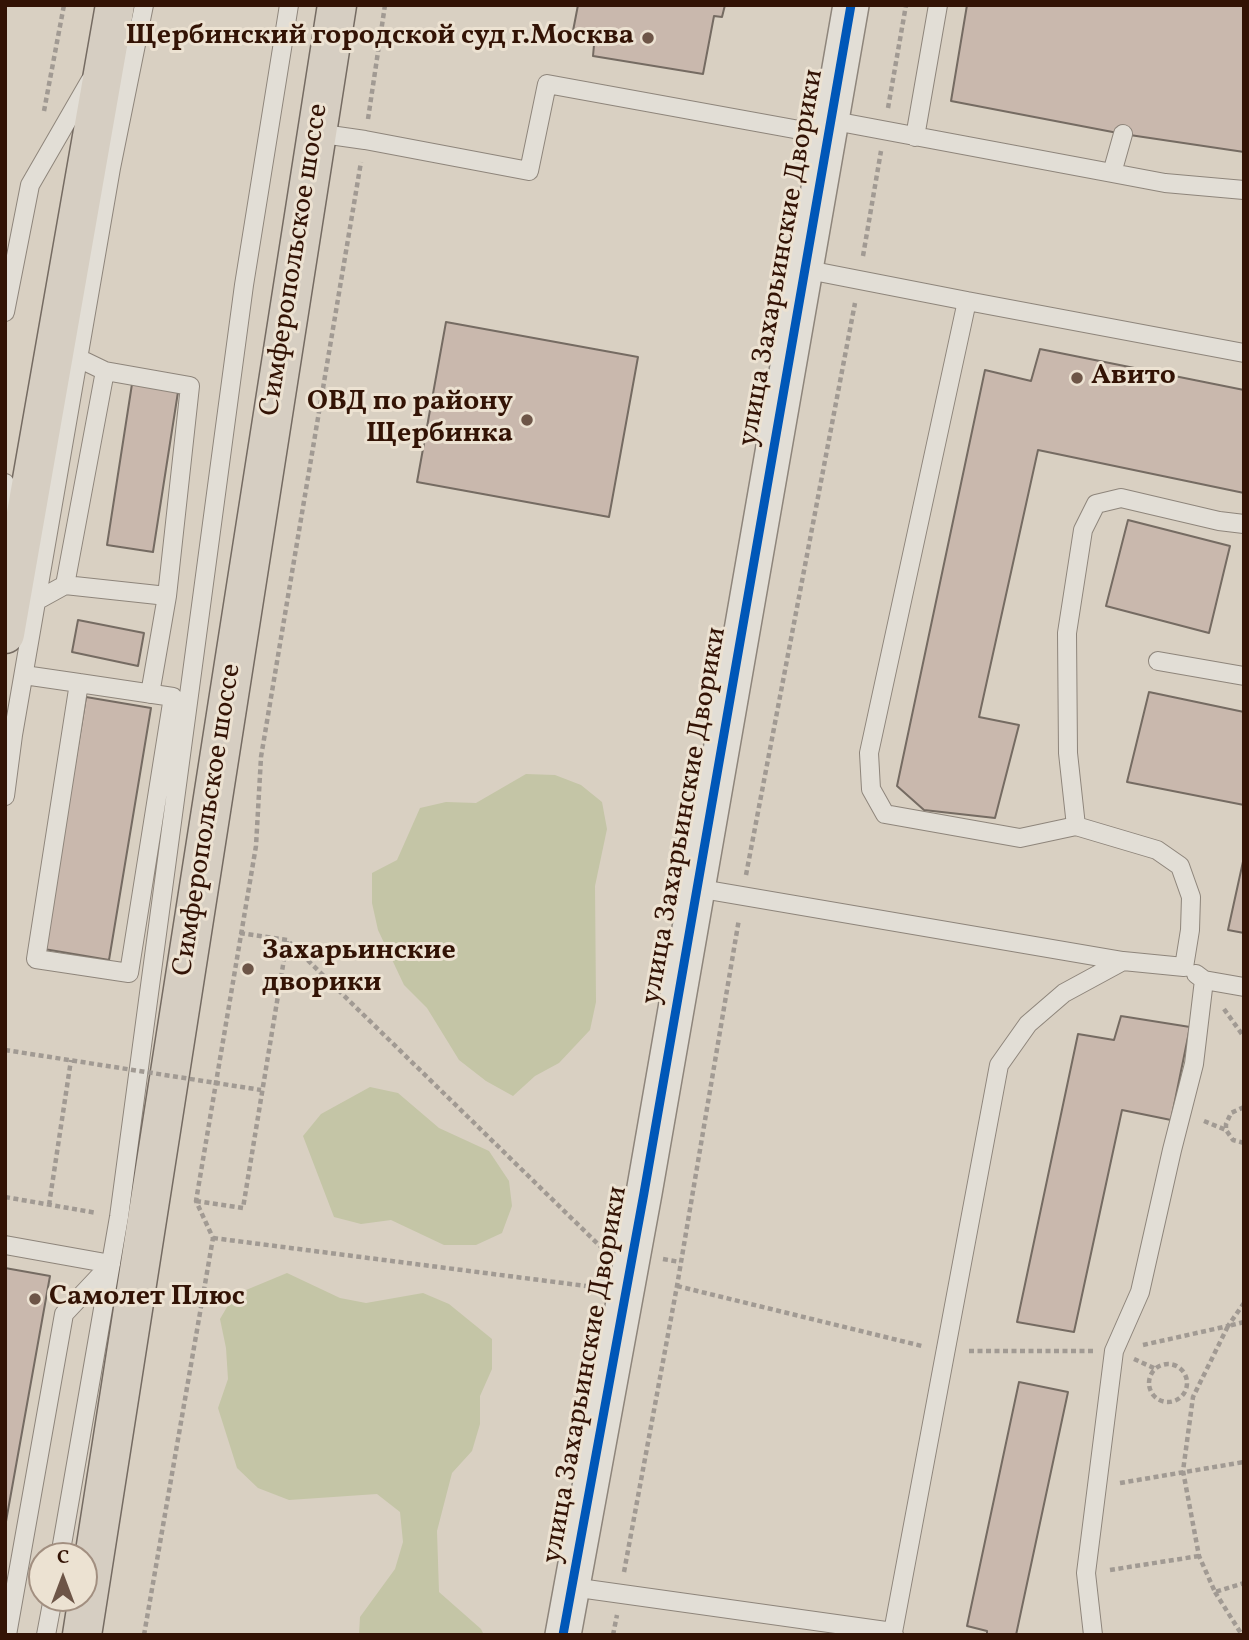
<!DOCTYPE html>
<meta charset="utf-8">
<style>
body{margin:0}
#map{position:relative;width:1249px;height:1640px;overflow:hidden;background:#d9d0c2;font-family:Vollkorn,serif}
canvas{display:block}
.frame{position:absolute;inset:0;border:7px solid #331305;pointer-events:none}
.north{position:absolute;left:28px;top:1542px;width:70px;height:70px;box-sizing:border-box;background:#ece2d2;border:2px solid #a28f80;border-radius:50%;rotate:0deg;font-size:19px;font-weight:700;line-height:28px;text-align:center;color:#331305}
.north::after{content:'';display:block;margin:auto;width:24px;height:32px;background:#6d5547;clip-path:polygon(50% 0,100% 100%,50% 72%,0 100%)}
</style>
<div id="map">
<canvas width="1249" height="1640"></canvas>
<div class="frame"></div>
<div class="north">С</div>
</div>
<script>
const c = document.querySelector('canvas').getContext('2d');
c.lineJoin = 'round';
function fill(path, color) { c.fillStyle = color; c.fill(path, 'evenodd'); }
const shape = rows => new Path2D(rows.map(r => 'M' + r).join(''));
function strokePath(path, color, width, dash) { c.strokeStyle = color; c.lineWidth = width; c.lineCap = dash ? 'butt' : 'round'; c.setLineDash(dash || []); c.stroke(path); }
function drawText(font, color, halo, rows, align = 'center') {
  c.font = font + ' Vollkorn,serif'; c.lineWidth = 6; c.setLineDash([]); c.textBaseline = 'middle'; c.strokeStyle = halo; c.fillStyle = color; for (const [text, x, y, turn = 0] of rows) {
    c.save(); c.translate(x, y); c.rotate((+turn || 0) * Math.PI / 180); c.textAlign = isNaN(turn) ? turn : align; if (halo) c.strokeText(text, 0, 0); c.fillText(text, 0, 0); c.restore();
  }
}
const green = shape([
 [526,774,555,775,581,785,602,802,607,829,595,886,596,1002,590,1030,559,1063,535,1076,513,1096,486,1081,459,1060,427,1008,404,985,378,930,372,903,372,873,397,860,420,808,446,802,476,803],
 [370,1087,398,1093,439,1128,489,1151,509,1181,512,1206,502,1233,476,1245,444,1245,391,1220,361,1224,334,1217,303,1136,321,1114],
 [287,1273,340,1298,366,1303,423,1293,449,1304,492,1339,492,1369,480,1396,480,1424,472,1451,452,1473,437,1531,439,1592,481,1629,484,1635,359,1635,360,1617,395,1569,403,1542,400,1512,377,1494,289,1500,258,1488,237,1468,218,1408,228,1379,226,1348,220,1319,234,1295]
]);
const building = shape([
 [578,5,725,5,722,17,714,16,703,74,593,56,594,45,584,43,586,34,573,31,578,5],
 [967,5,1244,5,1244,152,1123,134,951,101,967,5],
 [446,322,638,357,609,517,417,482,446,322],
 [1040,349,1244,390,1244,493,1038,450,979,717,1019,725,995,818,924,810,897,786,985,370,1031,381,1040,349],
 [132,384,178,392,153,552,107,545,132,384],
 [1128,520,1230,546,1209,633,1106,606,1128,520],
 [78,620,144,633,138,666,72,652,78,620],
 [1149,692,1244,712,1244,805,1127,782,1149,692],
 [86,697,151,708,109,960,44,949,86,697],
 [1244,857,1244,933,1228,930,1244,857],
 [1121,1016,1190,1027,1171,1120,1122,1110,1074,1332,1017,1322,1078,1034,1114,1040,1121,1016],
 [5,1268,50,1276,5,1527,5,1268],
 [1019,1382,1068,1392,1016,1635,987,1635,987,1631,967,1626,1019,1382]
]);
const path = shape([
 [888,108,906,5],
 [44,111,64,5],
 [368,119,385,5],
 [863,256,881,151],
 [746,875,855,303],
 [240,933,287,940,602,1248],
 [1224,1009,1244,1037],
 [1244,1107,1231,1113,1226,1124,1226,1130,1233,1140,1244,1143],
 [1204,1121,1226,1130],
 [5,1197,97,1213],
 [196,1201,243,1208,287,941],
 [49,1205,71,1060],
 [213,1238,594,1287],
 [663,1259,680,1262],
 [677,1286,922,1346],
 [1244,1322,1228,1326,1193,1397,1183,1471,1199,1556,1215,1592,1244,1583],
 [1143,1345,1228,1326,1244,1303],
 [969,1351,1093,1351],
 [1134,1359,1156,1369],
 '1149 1383a19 19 0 1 1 38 0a19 19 0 1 1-38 0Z',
 [1120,1483,1244,1462],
 [1110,1570,1199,1556],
 [624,1572,677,1286,739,919],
 [1215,1592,1242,1635],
 [144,1635,213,1238,196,1201,256,846,261,757,361,162],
 [613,1635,617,1615]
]);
const service = shape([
 [829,120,1112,173,1123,134],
 [316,133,365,140,529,171,547,84,827,135],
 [915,137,938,5],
 [1112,173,1165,183,1244,190],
 [803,269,967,301],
 [5,312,30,185,90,81],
 [105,371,190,386,167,596,150,694],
 [5,483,11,528],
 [65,585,105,371,78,358],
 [36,601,65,585,167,596],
 [1158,661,1244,676],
 [24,675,79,683],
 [79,683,173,697,129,973,36,959,79,683],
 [5,796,13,735,111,168,144,5],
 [1076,826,1068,753,1067,633,1083,530,1096,504,1121,498,1219,521,1244,524],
 [696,888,1123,961,1064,993,1028,1024,999,1065,893,1632],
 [1123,961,1184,967,1190,930,1191,897,1180,866,1157,850,1076,826,1020,838,885,814,871,789,869,753,967,301,1244,353],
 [1196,974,1204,980,1244,987],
 [5,1245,111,1264],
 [60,1556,119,1217,244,285,289,5],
 [572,1587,893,1632,894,1635],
 [7,1635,64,1314,111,1264],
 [46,1635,53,1598],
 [1093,1635,1086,1573,1114,1351,1140,1292,1172,1150,1194,1064,1204,980]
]);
const minor = shape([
 [563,1635,644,1193,851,5]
]);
const primary = shape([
 [5,634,115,5],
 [82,1635,337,5]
]);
const pathBridge = shape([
 [5,1050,261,1090]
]);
const cycleway = shape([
 [563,1635,644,1193,851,5]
]);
const markers = [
 [648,38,7,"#6d5547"],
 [1077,378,7,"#6d5547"],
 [527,420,7,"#6d5547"],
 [248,969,7,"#6d5547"],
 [35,1299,7,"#6d5547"]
];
const poiNames = [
 ["Щербинский городской суд г.Москва",634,38,"right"],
 ["Авито",1091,378],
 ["ОВД по району",513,404,"right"],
 ["Щербинка",513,436,"right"],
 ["Захарьинские",262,953],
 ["дворики",262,985],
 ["Самолет Плюс",49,1299]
];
const streetNames = [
 ["улица Захарьинские Дворики",783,258,-80],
 ["Симферопольское шоссе",296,260,-81],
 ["улица Захарьинские Дворики",686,816,-80],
 ["Симферопольское шоссе",209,820,-81],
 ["улица Захарьинские Дворики",587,1375,-80]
];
fill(green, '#c4c5a6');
fill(building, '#c9b8ad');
strokePath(building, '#756b62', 2);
strokePath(service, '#8e857b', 20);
strokePath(minor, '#8e857b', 38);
strokePath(primary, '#756b62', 41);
strokePath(path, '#a19a93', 4.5, [5, 3.5]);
strokePath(service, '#e2ded6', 18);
strokePath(minor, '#e2ded6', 35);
strokePath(primary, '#d6cec2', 38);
strokePath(pathBridge, '#a19a93', 4.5, [5, 3.5]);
strokePath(cycleway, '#0057b8', 9);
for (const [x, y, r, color] of markers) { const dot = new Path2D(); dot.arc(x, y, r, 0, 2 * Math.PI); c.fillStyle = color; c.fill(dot); strokePath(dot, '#ece2d2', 2.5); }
drawText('bold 28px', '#331305', '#ece2d2', poiNames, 'left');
drawText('28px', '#331305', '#ece2d2', streetNames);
</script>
